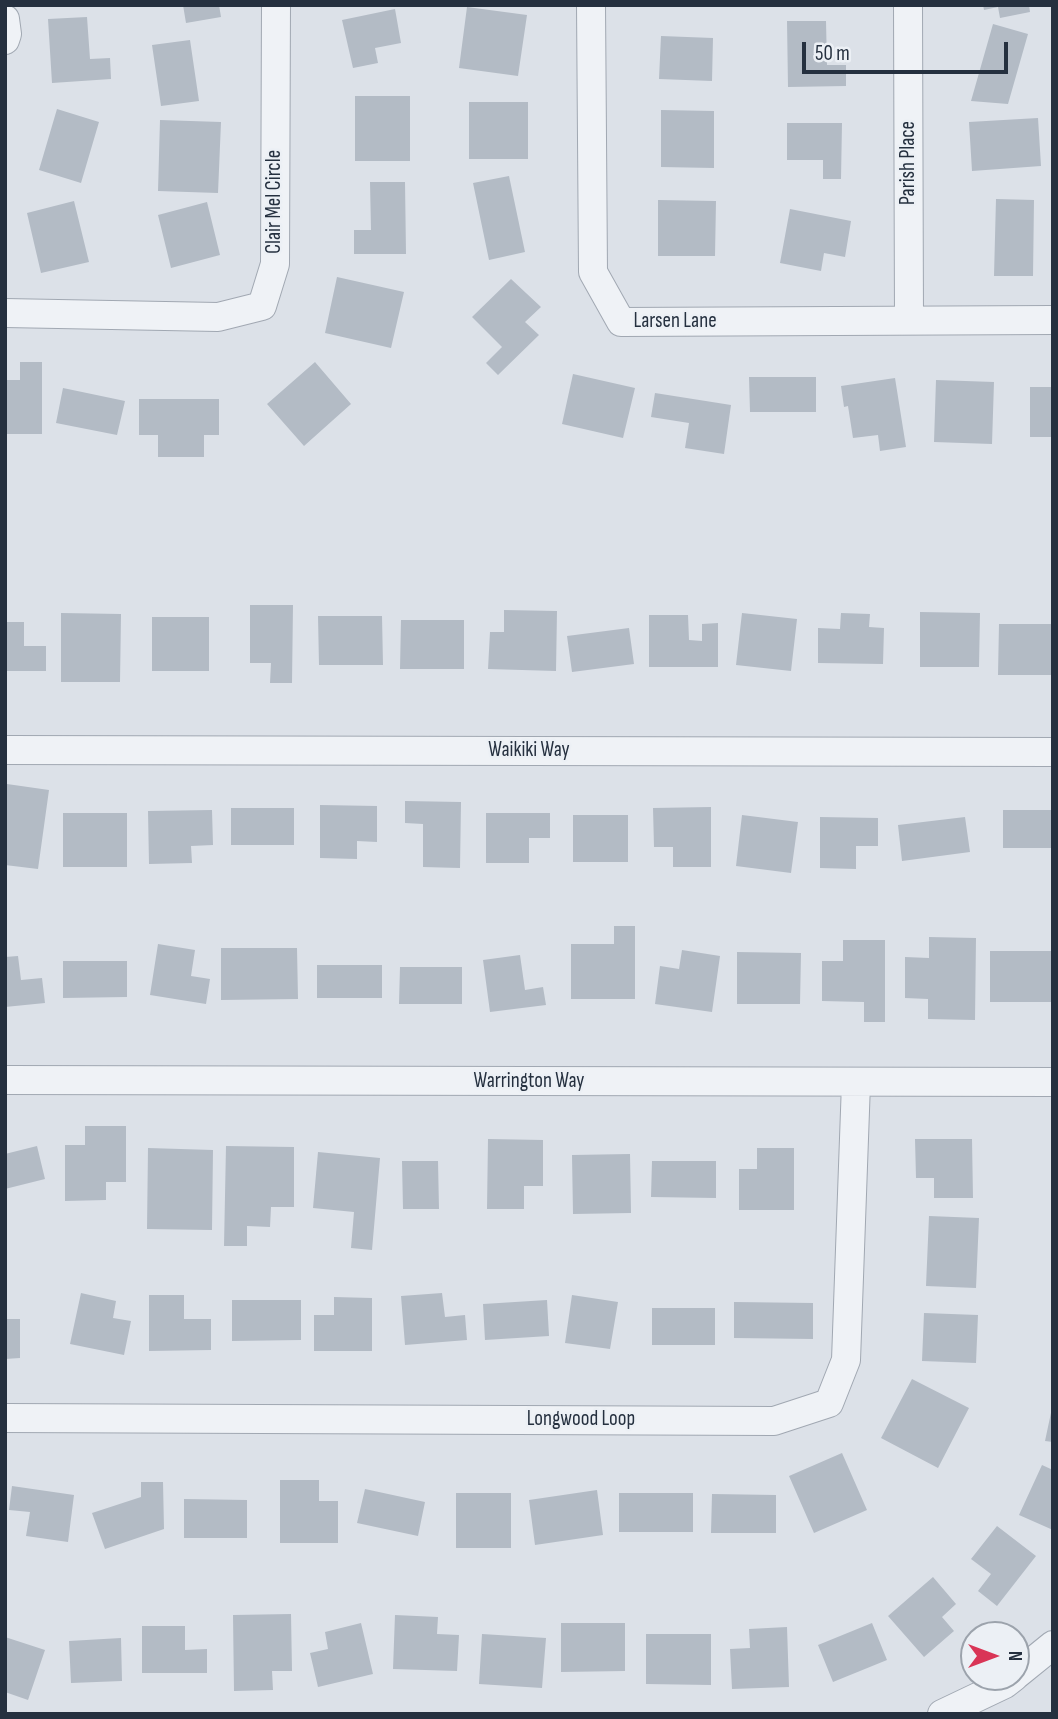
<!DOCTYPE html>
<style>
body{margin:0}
#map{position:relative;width:1058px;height:1719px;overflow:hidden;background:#dce1e8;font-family:"Sofia Sans Condensed",sans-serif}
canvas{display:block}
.frame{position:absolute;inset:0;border:7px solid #25303f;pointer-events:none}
.north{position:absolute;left:960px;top:1621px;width:70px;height:70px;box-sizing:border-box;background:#ecf0f5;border:2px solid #9ca3ac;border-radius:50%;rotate:90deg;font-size:19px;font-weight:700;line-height:28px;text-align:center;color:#25303f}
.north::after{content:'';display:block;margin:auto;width:24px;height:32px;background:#d93556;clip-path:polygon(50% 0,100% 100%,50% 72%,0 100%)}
.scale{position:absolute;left:802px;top:42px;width:206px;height:32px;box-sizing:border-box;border:4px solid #25303f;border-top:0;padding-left:9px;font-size:21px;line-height:24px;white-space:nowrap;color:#25303f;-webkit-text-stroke:5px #ecf0f5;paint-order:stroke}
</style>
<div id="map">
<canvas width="1058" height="1719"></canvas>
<div class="frame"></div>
<div class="north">N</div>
<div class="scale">50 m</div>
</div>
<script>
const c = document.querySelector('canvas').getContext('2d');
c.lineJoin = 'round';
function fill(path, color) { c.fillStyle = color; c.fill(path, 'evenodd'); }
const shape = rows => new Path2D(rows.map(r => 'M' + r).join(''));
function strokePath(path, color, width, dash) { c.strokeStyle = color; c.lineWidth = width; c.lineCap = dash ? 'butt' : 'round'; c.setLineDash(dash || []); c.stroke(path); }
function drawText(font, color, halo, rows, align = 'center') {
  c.font = font + ' "Sofia Sans Condensed",sans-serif'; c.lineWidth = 5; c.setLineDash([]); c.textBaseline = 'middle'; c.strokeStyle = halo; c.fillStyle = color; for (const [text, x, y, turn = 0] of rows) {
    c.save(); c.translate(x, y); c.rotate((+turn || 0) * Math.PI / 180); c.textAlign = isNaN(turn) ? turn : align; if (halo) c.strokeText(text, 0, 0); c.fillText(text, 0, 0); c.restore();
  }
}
const building = shape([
 [183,5,219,5,221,17,186,23],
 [983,5,1029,5,1030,12,1000,18,998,7,984,10],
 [467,7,527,15,518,76,459,68],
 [395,9,401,43,375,48,378,63,353,68,342,20],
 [87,17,90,59,110,58,111,79,52,83,48,19],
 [787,21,826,21,827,65,846,65,846,86,788,87],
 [993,24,1028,34,1008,104,971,101],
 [661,36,713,38,712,81,659,79],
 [190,40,199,101,161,106,152,45],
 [355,96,410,96,410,161,355,161],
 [469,102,528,102,528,159,469,159],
 [57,109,99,122,81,183,39,170],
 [661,110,714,111,714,168,661,167],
 [1038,118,1041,166,972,171,969,122],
 [160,120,221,122,218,193,158,191],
 [787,123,842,123,841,179,823,179,823,160,787,160],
 [509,176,525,252,489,260,473,183],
 [370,182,405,182,406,254,354,254,354,230,371,230],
 [996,199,1034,200,1033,276,994,276],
 [658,200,716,201,715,256,658,256],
 [74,201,89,262,41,273,27,213],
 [207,202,220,255,171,268,158,215],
 [790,209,851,221,845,257,824,253,821,271,780,263],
 [337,277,404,292,391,348,325,333],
 [511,279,541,307,525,322,539,335,498,375,486,363,502,347,472,317],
 [20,362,42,362,42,434,5,434,5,380,20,380],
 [315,362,351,404,304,446,267,404],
 [573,374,635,388,623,438,562,424],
 [749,377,816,377,816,412,750,412],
 [895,378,906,447,880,451,878,435,853,438,848,406,844,407,841,386],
 [936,380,994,382,992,444,934,442],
 [1030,387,1053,387,1053,437,1030,437],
 [63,388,125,401,117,435,56,423],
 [655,393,731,405,724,454,685,448,689,423,651,417],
 [139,399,219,399,219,435,204,435,204,457,158,457,158,435,139,435],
 [250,605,293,605,292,683,270,683,271,663,250,663],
 [504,610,557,611,556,671,488,669,490,632,504,632],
 [920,612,980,613,979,667,920,667],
 [61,613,121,614,120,682,61,682],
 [742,613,797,619,791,671,736,665],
 [841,613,870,614,869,627,884,628,883,664,818,663,818,628,840,629],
 [649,615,688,615,689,640,702,641,702,624,718,623,718,667,649,667],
 [318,616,382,616,383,665,319,665],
 [152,617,209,617,209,671,152,671],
 [401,620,464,620,464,669,400,669],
 [5,622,24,622,24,646,46,646,46,671,5,671],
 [999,624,1053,624,1053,675,998,675],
 [629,628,634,664,572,672,567,636],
 [7,784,49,790,38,869,5,865,5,796],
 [405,801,461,802,460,868,423,867,423,824,405,823],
 [320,805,377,806,377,842,357,841,357,859,320,858],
 [711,807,711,867,673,867,673,847,654,847,653,808],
 [231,808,294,808,294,845,231,845],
 [212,810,213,845,191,846,192,863,149,864,148,811],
 [1003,810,1052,810,1052,848,1003,848],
 [63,813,127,813,127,867,63,867],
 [486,813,550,813,550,838,529,838,529,863,486,863],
 [573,815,628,815,628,862,573,862],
 [742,815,798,822,791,873,736,866],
 [820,817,878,818,878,846,856,846,856,869,820,868],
 [965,817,970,852,902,861,898,825],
 [614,926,635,926,635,999,571,999,571,944,614,944],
 [929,937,976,938,975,1020,928,1019,928,999,905,998,905,957,929,958],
 [843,940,885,940,885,1022,864,1022,864,1002,822,1001,822,961,843,961],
 [158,944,195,950,191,976,210,979,206,1004,150,995],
 [221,948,297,948,298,999,221,1000],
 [682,950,720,956,712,1012,655,1004,660,966,679,969],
 [990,951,1053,951,1053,1002,990,1002],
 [737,952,801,953,800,1004,737,1004],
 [520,955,525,990,543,987,546,1005,490,1012,483,960],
 [18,956,21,980,42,978,45,1003,5,1007,5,957],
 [63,961,127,961,127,997,63,998],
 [317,965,382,965,382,998,317,998],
 [400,967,462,967,462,1004,399,1004],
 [85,1126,126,1126,126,1182,106,1182,106,1200,65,1201,65,1145,85,1145],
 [488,1139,543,1140,543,1186,524,1186,524,1209,487,1209],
 [915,1139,972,1139,973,1198,934,1198,934,1178,916,1178],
 [37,1146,45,1179,5,1189,5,1154],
 [226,1146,294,1147,294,1207,271,1207,270,1227,247,1226,247,1246,224,1246],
 [148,1148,213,1150,212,1230,147,1229],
 [757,1148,794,1148,794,1210,739,1210,739,1169,757,1169],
 [318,1152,380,1158,372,1250,351,1248,354,1212,313,1208],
 [630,1154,631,1213,573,1214,572,1155],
 [402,1161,438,1161,439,1209,403,1209],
 [652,1161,716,1161,716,1198,651,1197],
 [929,1216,979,1218,976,1288,926,1286],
 [81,1293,116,1301,113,1318,131,1321,124,1355,70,1344],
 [442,1293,445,1317,465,1315,467,1340,405,1345,401,1296],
 [149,1295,184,1295,184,1319,211,1319,211,1350,149,1351],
 [572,1295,618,1302,610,1349,565,1343],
 [334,1297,372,1298,372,1351,314,1351,314,1315,334,1315],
 [232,1300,301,1300,301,1340,232,1341],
 [547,1300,549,1336,485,1340,483,1304],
 [734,1302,813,1303,813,1339,734,1338],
 [652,1308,715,1308,715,1345,652,1345],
 [924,1313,978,1315,976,1363,922,1361],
 [5,1319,20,1319,20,1358,5,1359],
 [912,1379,969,1408,938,1468,881,1438],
 [1052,1408,1053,1408,1053,1442,1045,1441],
 [842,1453,867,1510,814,1533,789,1476],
 [1042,1465,1053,1470,1053,1530,1019,1515],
 [280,1480,319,1480,319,1501,338,1501,338,1543,280,1543],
 [141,1482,163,1482,164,1529,105,1549,92,1513,141,1497],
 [12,1486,74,1495,68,1542,26,1536,30,1512,9,1510],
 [365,1489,425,1502,418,1536,357,1523],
 [597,1490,603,1535,535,1545,529,1500],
 [456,1493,511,1493,511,1548,456,1548],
 [619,1493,693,1493,693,1532,619,1532],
 [712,1494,776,1495,776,1533,711,1533],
 [184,1499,247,1500,247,1538,184,1538],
 [997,1526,1036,1556,997,1606,978,1591,991,1574,971,1559],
 [933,1577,956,1604,942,1617,954,1631,924,1657,888,1616],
 [291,1614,292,1671,272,1671,273,1690,234,1691,233,1615],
 [395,1615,438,1617,437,1634,459,1635,457,1671,393,1669],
 [361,1623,373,1674,318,1687,310,1653,328,1649,325,1632],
 [561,1623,625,1623,625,1671,561,1672],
 [872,1623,887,1660,833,1682,818,1645],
 [142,1626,185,1626,185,1650,207,1649,207,1673,142,1673],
 [787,1627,789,1687,732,1689,730,1649,750,1648,749,1629],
 [482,1634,546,1638,542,1688,479,1684],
 [646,1634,711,1634,711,1685,646,1684],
 [5,1637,45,1650,28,1700,5,1692],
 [121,1638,122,1681,71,1683,69,1641]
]);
const street = shape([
 [591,5,593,272,621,322,1053,320],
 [908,5,909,320],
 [5,19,7,34,5,40],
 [5,313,218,317,262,306,275,264,276,5],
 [5,750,1053,752],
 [5,1080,1053,1082],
 [5,1418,774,1421,829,1403,846,1360,856,1083],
 [1016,1675,1053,1645],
 [942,1714,1005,1684,1014,1677]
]);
const streetNames = [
 ["Parish Place",909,163,-90],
 ["Clair Mel Circle",275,202,-90],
 ["Larsen Lane",675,322],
 ["Waikiki Way",529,751],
 ["Warrington Way",529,1082],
 ["Longwood Loop",581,1420]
];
fill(building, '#b3bbc5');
strokePath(street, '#a1a8b2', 30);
strokePath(street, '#eff2f6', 28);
drawText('21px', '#25303f', '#ecf0f5', streetNames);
</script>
